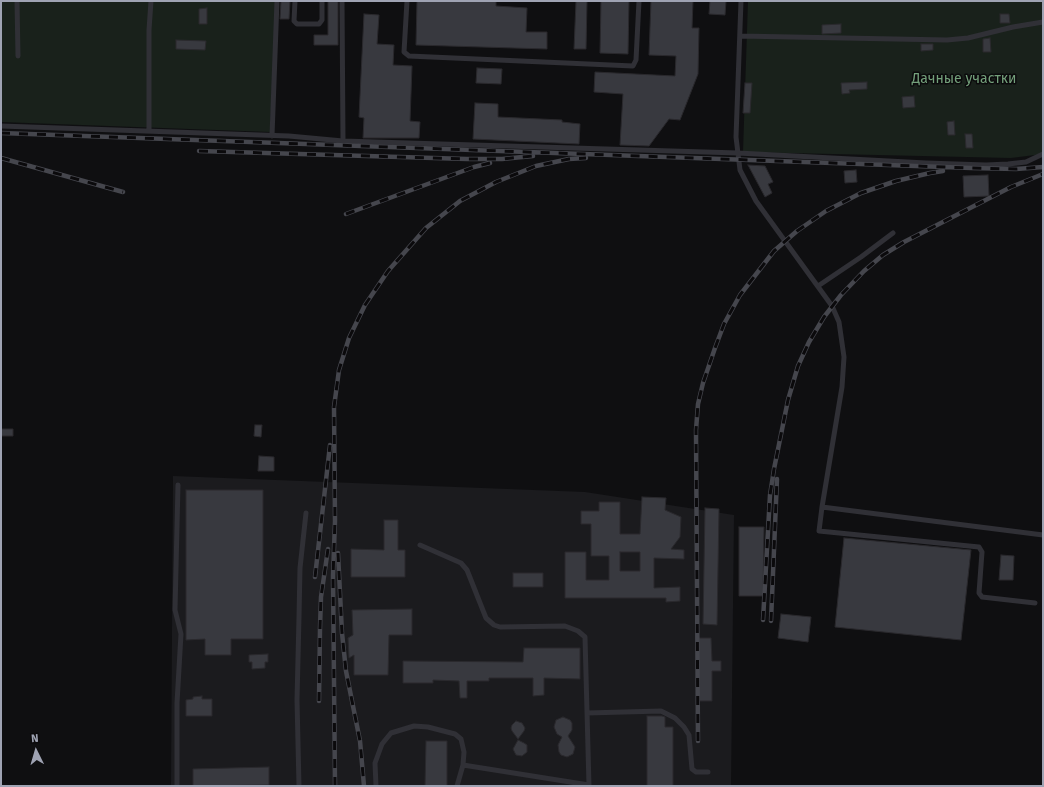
<!DOCTYPE html>
<meta charset="utf-8">
<style>
body{margin:0}
#map{position:relative;width:1044px;height:787px;overflow:hidden;background:#0f0f11;font-family:"Fira Sans",sans-serif}
canvas{display:block}
.frame{position:absolute;inset:0;border:2px solid #9fa3b3;pointer-events:none}
.north{position:absolute;left:16px;top:731px;width:40px;height:40px;-webkit-text-stroke:3px #0b0a0c;paint-order:stroke;rotate:355deg;font-size:11px;font-weight:700;line-height:16px;text-align:center;color:#9fa3b3}
.north::after{content:'';display:block;margin:auto;width:14px;height:18px;background:#9fa3b3;clip-path:polygon(50% 0,100% 100%,50% 72%,0 100%)}
</style>
<div id="map">
<canvas width="1044" height="787"></canvas>
<div class="frame"></div>
<div class="north">N</div>
</div>
<script>
const c = document.querySelector('canvas').getContext('2d');
c.lineJoin = 'round';
function fill(path, color) { c.fillStyle = color; c.fill(path, 'evenodd'); }
const shape = rows => new Path2D(rows.map(r => 'M' + r).join(''));
function strokePath(path, color, width, dash) { c.strokeStyle = color; c.lineWidth = width; c.lineCap = dash ? 'butt' : 'round'; c.setLineDash(dash || []); c.stroke(path); }
function drawText(font, color, halo, rows, align = 'center') {
  c.font = font + ' "Fira Sans",sans-serif'; c.lineWidth = 3; c.setLineDash([]); c.textBaseline = 'middle'; c.strokeStyle = halo; c.fillStyle = color; for (const [text, x, y, turn = 0] of rows) {
    c.save(); c.translate(x, y); c.rotate((+turn || 0) * Math.PI / 180); c.textAlign = isNaN(turn) ? turn : align; if (halo) c.strokeText(text, 0, 0); c.fillText(text, 0, 0); c.restore();
  }
}
const built = shape([
 [173,476,585,492,734,515,731,786,171,786]
]);
const green = shape([
 [1,1,276,1,270,132,1,122],
 [748,1,1043,1,1043,154,1011,158,743,152]
]);
const building = shape([
 [281,1,290,1,289,19,280,19,281,1],
 [328,1,338,1,338,45,314,45,314,35,328,35,328,1],
 [417,1,496,1,496,6,527,8,526,32,547,32,547,49,416,45,417,1],
 [576,1,587,1,586,49,574,49,576,1],
 [601,1,629,1,628,54,600,53,601,1],
 [651,1,693,1,692,28,699,28,698,74,680,120,669,119,649,146,620,145,623,94,594,92,595,72,675,76,676,56,649,55,651,1],
 [710,1,726,1,725,15,709,14,710,1],
 [207,8,207,24,199,24,199,9,207,8],
 [364,14,379,15,377,44,394,45,393,65,412,66,410,121,420,122,419,138,363,138,364,118,359,117,364,14],
 [1000,14,1009,14,1010,23,1000,23,1000,14],
 [841,24,841,33,822,34,822,25,841,24],
 [990,38,991,52,983,52,983,39,990,38],
 [176,40,206,41,205,50,176,49,176,40],
 [921,44,933,44,933,50,921,51,921,44],
 [477,68,502,69,501,84,476,83,477,68],
 [867,82,867,89,849,90,850,93,842,94,841,83,867,82],
 [745,83,752,83,750,113,743,113,745,83],
 [914,96,915,107,903,108,902,97,914,96],
 [475,103,498,104,498,117,562,120,562,122,580,124,579,144,473,139,475,103],
 [954,121,955,135,948,135,947,122,954,121],
 [965,134,972,134,973,148,966,148,965,134],
 [748,165,765,166,773,182,768,184,772,193,765,197,748,165],
 [856,170,857,182,845,183,844,171,856,170],
 [988,175,989,196,964,197,963,176,988,175],
 [255,425,262,425,261,437,254,436,255,425],
 [1,429,13,429,13,436,1,436,1,429],
 [259,456,274,457,274,471,258,471,259,456],
 [186,490,263,490,263,639,231,639,231,655,205,655,205,639,186,640,186,490],
 [642,497,666,498,665,510,681,517,680,537,671,549,684,550,684,559,654,558,654,588,680,587,680,601,666,602,666,598,565,598,565,552,586,552,586,580,609,580,609,556,591,556,591,524,581,524,581,511,599,511,599,502,620,502,620,534,640,534,642,497],
 [620,552,640,552,640,571,620,571,620,552],
 [705,508,719,509,717,625,703,624,705,508],
 [384,520,398,520,398,550,405,550,405,577,351,577,351,549,384,550,384,520],
 [739,527,764,527,763,596,739,596,739,527],
 [844,538,971,550,961,640,835,627,844,538],
 [1001,555,1014,556,1013,580,999,580,1001,555],
 [513,573,543,573,543,587,513,587,513,573],
 [412,609,412,635,389,635,388,675,354,675,354,655,349,658,348,638,353,635,352,610,412,609],
 [781,614,811,617,808,642,778,638,781,614],
 [697,638,711,638,712,661,721,661,721,671,712,671,712,701,698,701,697,638],
 [524,648,580,648,580,679,544,678,544,695,533,696,533,678,489,678,489,681,467,681,467,698,460,698,459,681,433,680,433,683,403,683,403,661,523,662,524,648],
 [268,654,268,662,265,662,265,668,252,669,252,662,249,662,249,655,268,654],
 [202,696,202,699,212,699,212,716,186,716,186,700,193,699,193,697,202,696],
 [647,716,662,716,665,717,665,727,673,727,673,786,647,786,647,716],
 [563,717,570,720,572,723,572,730,568,736,575,747,573,754,567,757,561,755,559,752,558,745,562,737,557,734,554,727,556,720,563,717],
 [516,721,522,723,525,728,524,731,518,739,512,731,511,728,512,725,516,721],
 [518,740,524,743,527,745,527,752,522,756,516,755,513,749,518,740],
 [426,741,447,741,447,786,425,786,426,741],
 [269,767,269,785,193,786,193,769,269,767]
]);
const service = shape([
 [17,1,18,56],
 [295,1,294,21,297,24,319,24,322,20,322,1],
 [342,1,343,141],
 [407,1,404,52,409,56,633,66,636,60,639,1],
 [741,1,736,137,740,170,756,201,832,306,839,322,844,357,842,387,822,507,819,531,979,547,982,552,979,593,982,597,1035,603],
 [740,36,947,40,968,38,1013,27,1043,22],
 [1,126,289,136,343,141,738,153,926,163,986,165,1008,164,1026,162,1043,154],
 [149,131,149,30,151,1],
 [272,136,277,1],
 [818,286,861,257,893,233],
 [822,507,1043,535],
 [420,545,461,563,467,570,486,618,494,625,500,627,565,626,578,631,585,637,589,786],
 [587,713,661,711,675,718,684,727,689,735,692,769,696,772,708,772],
 [463,765,589,785],
 [177,786,177,703,181,634,175,610,178,485],
 [299,786,297,700,299,617,300,568,306,513],
 [376,786,375,763,382,744,391,733,414,726,428,727,455,734,461,739,464,752,463,765,457,786]
]);
const rail = shape([
 [1,133,971,168,1016,169,1043,167],
 [199,151,467,159,502,159,533,156],
 [1,158,123,192],
 [346,214,474,167,490,163],
 [338,553,342,633,346,671,360,741,364,786],
 [315,577,330,445],
 [763,620,770,495,774,469,788,400,798,366,809,342,824,317,841,295,864,271,883,255,904,242,1011,187,1043,174],
 [771,621,777,479],
 [319,701,320,628,321,597,328,549],
 [698,741,696,430,698,404,703,383,715,348,724,324,740,295,774,251,797,231,826,211,861,193,896,181,930,173,943,171],
 [335,786,333,576,335,521,334,407,339,370,349,338,365,305,388,271,426,228,460,201,496,182,536,166,569,159,586,158]
]);
const parkNames = [
 ["Дачные участки",964,79]
];
fill(built, '#1b1b1e');
fill(green, '#19211b');
fill(building, '#38393f');
strokePath(building, '#2a292d', 1);
strokePath(service, '#303036', 5);
strokePath(rail, '#45464d', 4.5);
strokePath(rail, '#0b0a0c', 3, [9]);
drawText('14px', '#74a07b', '#0b0a0c', parkNames);
</script>
